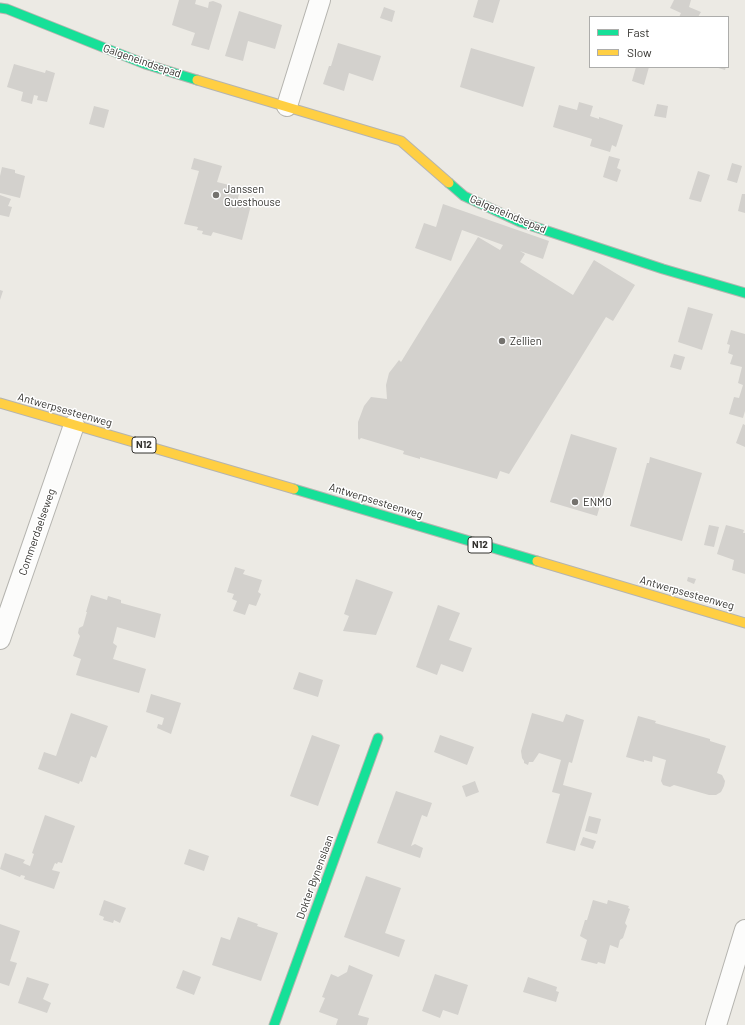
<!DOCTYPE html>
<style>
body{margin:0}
#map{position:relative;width:745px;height:1025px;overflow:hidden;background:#eceae4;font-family:Barlow,sans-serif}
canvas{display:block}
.legend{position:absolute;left:589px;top:16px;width:140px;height:52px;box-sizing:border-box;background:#fff;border:1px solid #adadab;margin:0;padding:5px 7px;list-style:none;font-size:12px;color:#33322e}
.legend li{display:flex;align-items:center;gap:8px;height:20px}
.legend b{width:20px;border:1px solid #adadab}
</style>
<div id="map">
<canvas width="745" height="1025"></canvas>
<ul class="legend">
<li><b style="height:5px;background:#16e098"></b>Fast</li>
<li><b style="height:5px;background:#ffcf43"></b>Slow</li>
</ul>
</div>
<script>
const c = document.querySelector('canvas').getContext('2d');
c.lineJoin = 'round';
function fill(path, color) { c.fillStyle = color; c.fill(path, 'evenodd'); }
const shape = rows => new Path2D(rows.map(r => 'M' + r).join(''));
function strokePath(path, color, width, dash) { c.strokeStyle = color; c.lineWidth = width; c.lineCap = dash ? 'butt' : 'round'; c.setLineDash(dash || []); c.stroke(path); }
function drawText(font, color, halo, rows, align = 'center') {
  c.font = font + ' Barlow,sans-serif'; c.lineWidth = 3; c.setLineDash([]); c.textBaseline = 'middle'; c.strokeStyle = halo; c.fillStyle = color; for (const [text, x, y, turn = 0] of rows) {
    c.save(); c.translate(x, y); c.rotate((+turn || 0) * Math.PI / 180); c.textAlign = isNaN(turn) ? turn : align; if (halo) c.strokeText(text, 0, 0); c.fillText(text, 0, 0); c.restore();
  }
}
const building = shape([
 [179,0,196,0,195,4,208,8,209,2,213,1,221,4,222,6,209,50,191,45,195,33,172,25],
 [478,0,500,0,493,23,473,17],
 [674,0,691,0,689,7,701,12,698,17,679,17,681,13,670,8],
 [384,7,395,11,392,22,380,18],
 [239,11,282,25,275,49,248,41,243,61,225,56],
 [338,43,381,56,373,81,349,73,344,91,323,84,329,66,331,66],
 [471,48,535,67,523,107,460,87],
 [14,64,45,73,46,70,55,73,47,102,37,100,38,96,34,95,32,104,21,101,23,92,7,87],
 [636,67,649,67,644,85,632,81],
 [715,67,726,67,725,70],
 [579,102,593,106,590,116,599,119,599,117,623,125,616,147,612,145,610,152,590,146,592,139,553,127,559,105,577,110],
 [657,104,668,106,666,118,654,116],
 [94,106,109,110,104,128,89,124],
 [609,156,620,159,617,168,621,170,617,182,603,177],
 [194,158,222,166,217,182,241,188,237,201,251,205,242,240,213,232,211,236,202,234,203,231,197,230,198,227,184,224,199,171,191,169],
 [732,163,742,166,737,183,727,180],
 [2,167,15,170,15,173,25,176,20,198,0,193,0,176],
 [698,171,710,175,701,202,689,199],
 [742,194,745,194,745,213,738,211],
 [0,195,11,199,8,206,12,207,9,217,0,215],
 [443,204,549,241,543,259,520,251,525,254,520,262,573,295,594,260,635,285,613,321,606,317,509,474,500,471,497,479,420,457,420,459,403,454,404,451,361,438,359,440,358,438,358,422,364,406,371,397,387,399,386,385,389,373,396,364,399,360,401,362,478,237,500,250,503,245,462,230,451,261,415,248,424,223,436,227],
 [0,290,3,291,0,300],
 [688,307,713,314,702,350,678,342],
 [731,330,745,334,745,411,743,418,729,414,734,397,739,398,743,385,738,383,742,367,730,364,733,355,728,353,730,345,727,344],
 [674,354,685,357,681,370,670,367],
 [743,424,745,425,745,447,736,443],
 [571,434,617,448,597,516,550,502],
 [650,457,702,473,682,541,630,526,647,463,649,463],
 [709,525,719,527,714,547,704,545],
 [726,525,744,530,743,533,745,533,745,574,732,570,734,560,717,554],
 [235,567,245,570,243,574,262,580,258,592,261,594,256,606,249,604,245,615,233,611,237,601,232,599,234,594,227,592],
 [688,577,696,579,694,584,687,581],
 [356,579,393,592,376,635,343,631,349,616,344,614],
 [91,595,107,600,108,596,121,600,121,603,161,614,155,638,117,627,113,643,117,646,113,659,146,669,139,693,76,675,81,659,73,656,80,636,78,633,79,628,83,626,87,612,86,612],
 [438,605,460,613,449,640,472,648,463,672,441,664,437,675,416,667],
 [299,672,323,680,318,697,293,689],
 [151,694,181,703,171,734,157,728,158,724,162,725,164,718,146,712],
 [71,713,108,726,96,758,91,756,82,782,80,781,79,784,38,769,44,752,56,756],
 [532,713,563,722,566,714,584,720,572,763,569,762,563,785,592,793,575,851,546,843,560,794,552,792,561,760,539,753,533,762,529,762,528,765,524,763,524,761,522,758,521,751],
 [638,716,656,721,655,723,710,739,710,741,726,746,717,773,722,775,725,781,724,786,721,792,716,795,709,795,674,785,670,787,663,785,661,781,666,760,653,756,652,762,644,760,644,762,626,757],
 [312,735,340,745,318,806,290,796],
 [440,735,474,747,467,765,434,752],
 [475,781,479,792,466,797,462,786],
 [396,791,432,803,427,817,422,815,411,846,415,844,423,848,420,858,377,843],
 [45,815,75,826,62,863,58,862,57,864,55,863,52,870,60,872,54,889,24,879,25,876,21,875,20,877,0,869,5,853,25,860,23,863,30,866,34,854,32,853],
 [589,816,601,819,597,834,585,831],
 [583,837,596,841,593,849,580,845],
 [189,849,209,856,204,871,184,864],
 [366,876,401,888,385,933,405,940,399,957,344,937],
 [104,900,126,908,120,923,114,920,113,923,103,920,104,917,99,915],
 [593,900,607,904,608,900,629,906,628,908,630,909,625,923,627,926,623,938,620,940,618,948,610,945,605,964,598,962,597,964,581,960,587,940,580,936,585,920,587,920],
 [238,917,258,924,257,926,278,933,261,981,212,965,221,937,230,940],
 [0,924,20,931,10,961,17,963,9,986,0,983],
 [349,965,373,975,358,1015,369,1018,367,1025,336,1025,338,1019,319,1012,325,998,322,997,331,974,338,977,347,972],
 [183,970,201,977,194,995,176,988],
 [435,974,468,985,458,1015,443,1010,440,1018,422,1011],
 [27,977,49,984,43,999,51,1003,47,1013,18,1003],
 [528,977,557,987,556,991,559,992,556,1002,523,992]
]);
const street = shape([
 [287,106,320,0],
 [0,639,74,425],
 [716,1025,745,930]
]);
const fast = shape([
 [0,8,7,9,145,64,197,80],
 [449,183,464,196,520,222,663,269,745,293],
 [294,489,537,561],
 [274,1025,378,738]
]);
const slow = shape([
 [197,80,401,141,449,183],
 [0,403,294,489],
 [537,561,745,623]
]);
const markers = [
 [216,195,4,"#74726e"],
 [502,341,4,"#74726e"],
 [575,502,4,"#74726e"]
];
const shields = [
 [144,445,24],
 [480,545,24]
];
const shieldNames = [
 ["N12",144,445],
 ["N12",480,545]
];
const streetNames = [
 ["Galgeneindsepad",142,61,19],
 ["Galgeneindsepad",508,214,23],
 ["Antwerpsesteenweg",65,410,16],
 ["Antwerpsesteenweg",376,501,17],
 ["Commerdaelseweg",37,532,-71],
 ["Antwerpsesteenweg",687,593,16],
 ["Dokter Bynenslaan",315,877,-70]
];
const poiNames = [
 ["Janssen",224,189],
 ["Guesthouse",224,202],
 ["Zellien",510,341],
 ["ENMO",583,502]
];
fill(building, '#d3d1cd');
strokePath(street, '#b5b4af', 22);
strokePath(fast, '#b5b4af', 11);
strokePath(slow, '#b5b4af', 11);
strokePath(street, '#fcfcfb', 20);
strokePath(fast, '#16e098', 9);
strokePath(slow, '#ffcf43', 9);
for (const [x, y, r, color] of markers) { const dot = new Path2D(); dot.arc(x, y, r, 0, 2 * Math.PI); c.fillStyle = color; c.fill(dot); strokePath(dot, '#fff', 1.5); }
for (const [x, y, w] of shields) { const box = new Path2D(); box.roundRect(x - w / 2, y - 8, w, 16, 3); c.fillStyle = '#fff'; c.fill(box); strokePath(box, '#33322e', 1); }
drawText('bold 10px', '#33322e', null, shieldNames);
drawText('11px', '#33322e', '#fff', streetNames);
drawText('11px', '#33322e', '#fff', poiNames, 'left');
</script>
